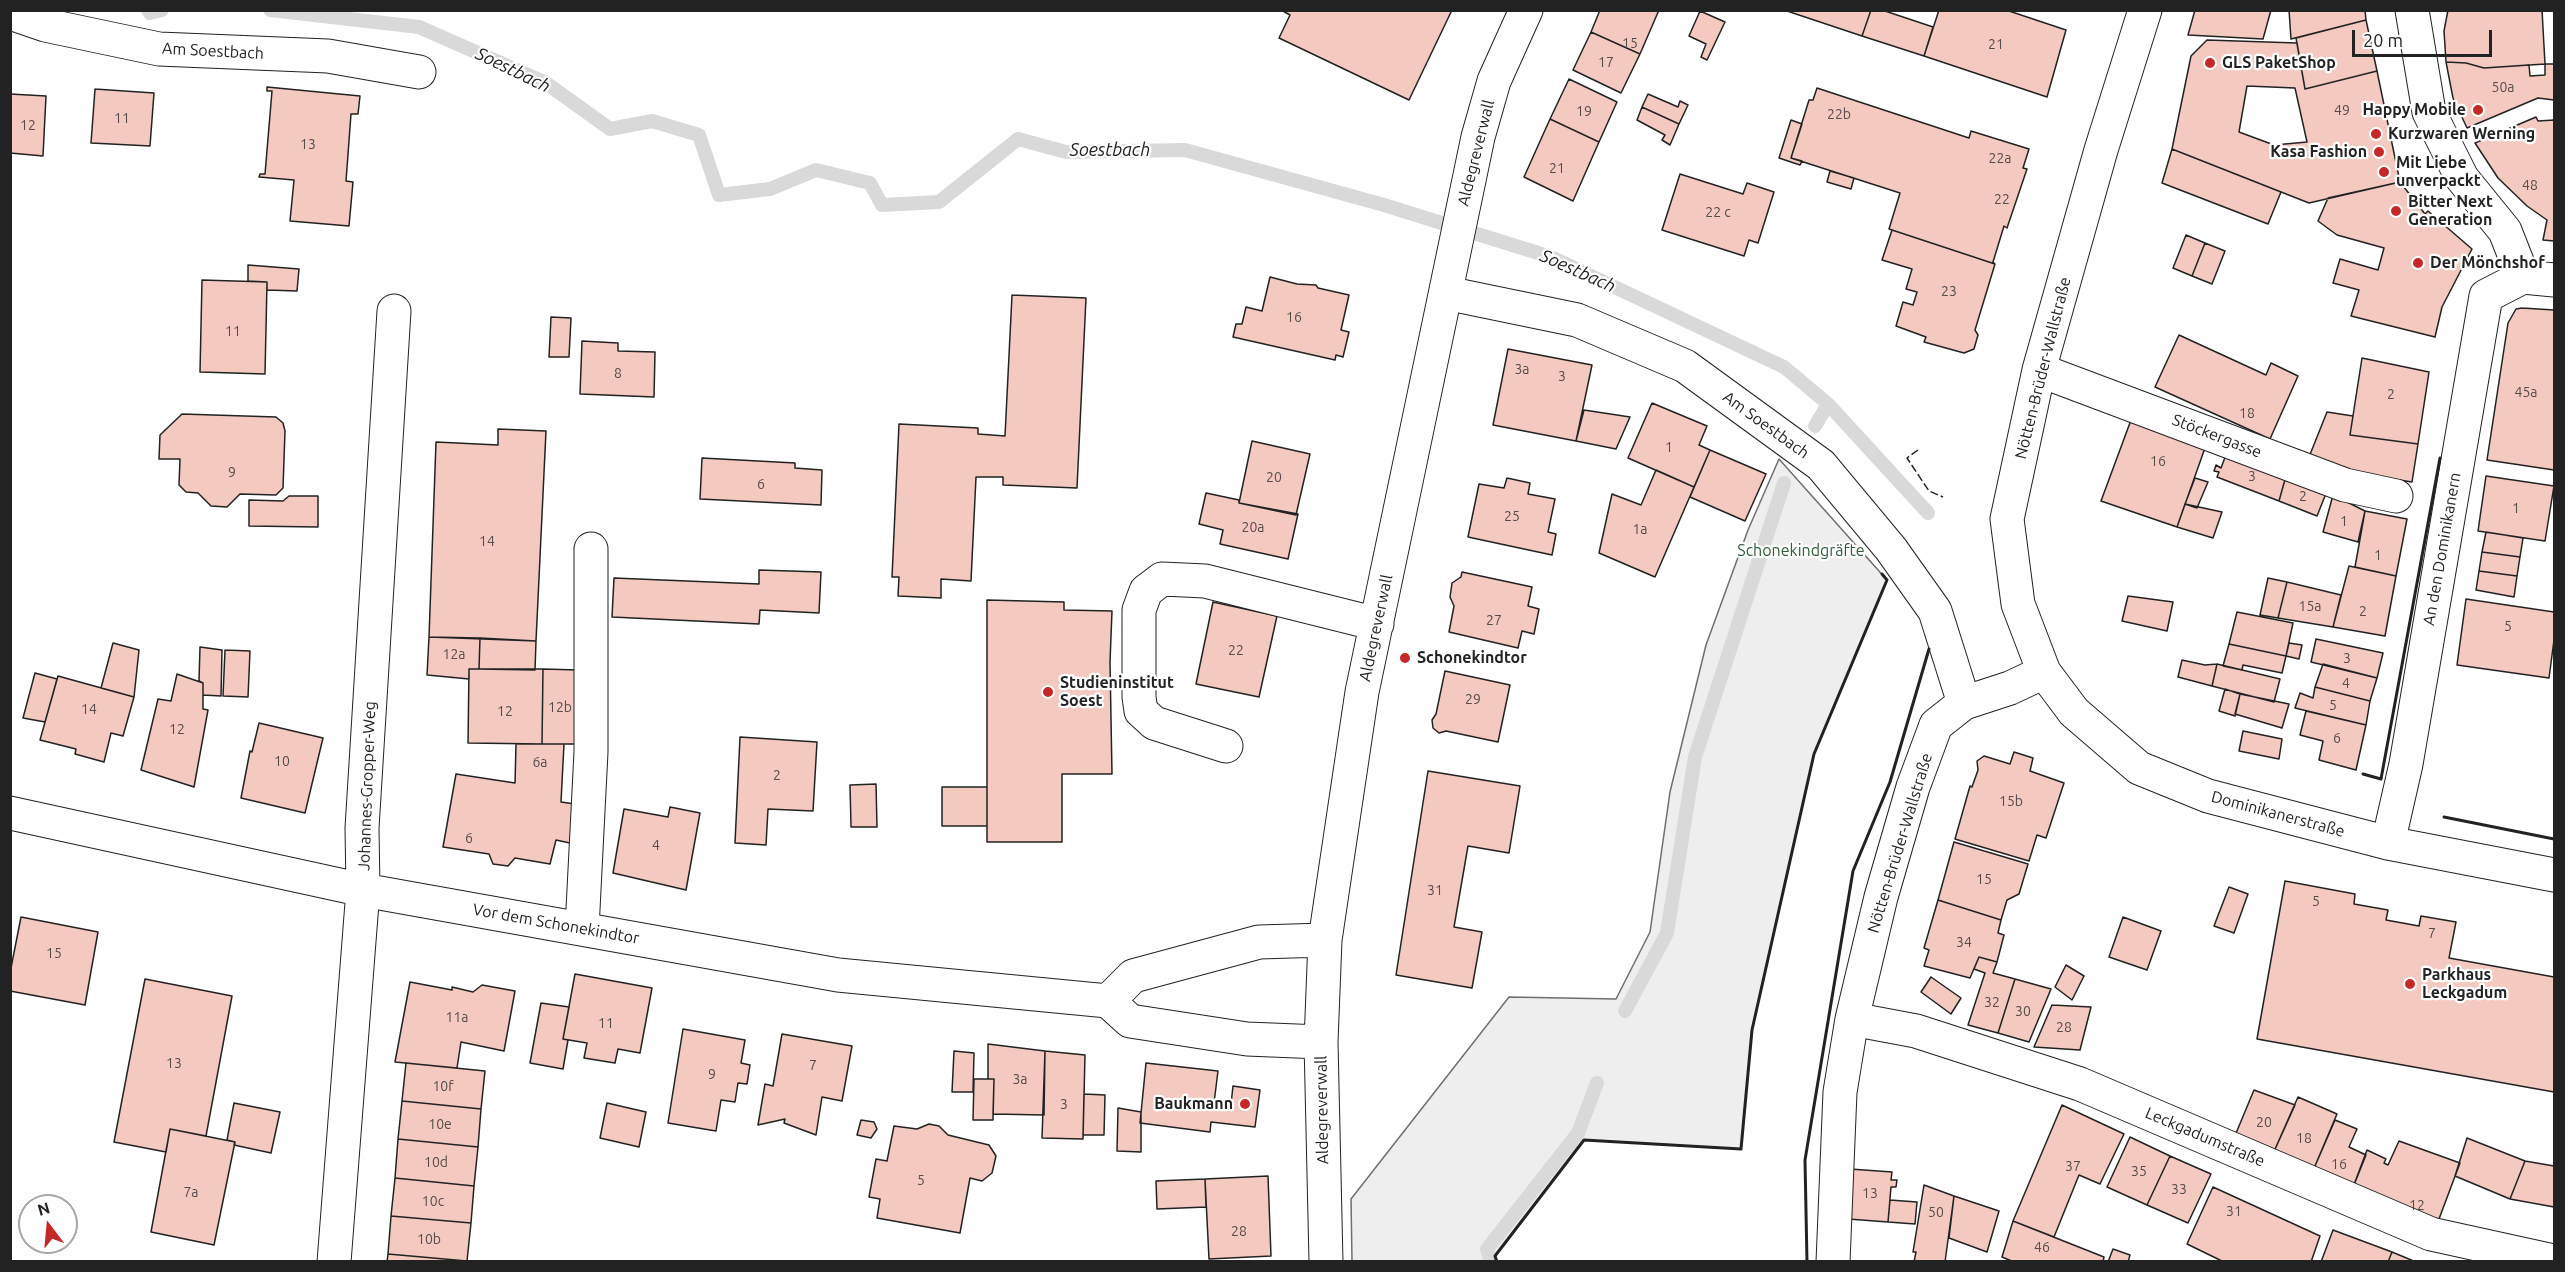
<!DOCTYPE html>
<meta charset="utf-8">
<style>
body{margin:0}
#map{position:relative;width:2565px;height:1272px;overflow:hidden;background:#fff;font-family:Ubuntu,sans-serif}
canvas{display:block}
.frame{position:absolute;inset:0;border:12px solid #222;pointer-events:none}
.north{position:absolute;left:18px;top:1194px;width:60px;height:60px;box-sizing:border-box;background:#fff;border:2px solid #a7a7a7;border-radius:50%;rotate:344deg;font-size:16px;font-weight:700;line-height:24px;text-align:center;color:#222}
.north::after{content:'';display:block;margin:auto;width:21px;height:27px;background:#c62828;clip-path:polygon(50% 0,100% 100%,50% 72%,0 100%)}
.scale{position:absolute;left:2352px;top:30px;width:140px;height:27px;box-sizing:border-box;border:3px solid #222;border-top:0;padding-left:8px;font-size:18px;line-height:21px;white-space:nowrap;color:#222;-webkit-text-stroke:4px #fff;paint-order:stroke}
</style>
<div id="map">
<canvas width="2565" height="1272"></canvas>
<div class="frame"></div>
<div class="north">N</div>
<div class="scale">20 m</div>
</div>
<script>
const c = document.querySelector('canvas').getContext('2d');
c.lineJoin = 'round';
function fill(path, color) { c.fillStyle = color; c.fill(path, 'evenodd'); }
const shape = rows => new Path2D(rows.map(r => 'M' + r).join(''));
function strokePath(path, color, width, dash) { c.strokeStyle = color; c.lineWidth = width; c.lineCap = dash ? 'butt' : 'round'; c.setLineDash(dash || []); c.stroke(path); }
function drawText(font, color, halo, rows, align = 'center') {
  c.font = font + ' Ubuntu,sans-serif'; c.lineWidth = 4.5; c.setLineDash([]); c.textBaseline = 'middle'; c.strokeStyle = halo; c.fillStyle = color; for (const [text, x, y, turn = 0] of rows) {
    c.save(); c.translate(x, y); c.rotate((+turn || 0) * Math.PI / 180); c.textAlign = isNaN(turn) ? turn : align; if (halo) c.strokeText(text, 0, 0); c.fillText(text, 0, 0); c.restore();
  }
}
const green = shape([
 [1779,459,1887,580,1814,754,1752,1030,1741,1149,1584,1140,1495,1256,1497,1261,1352,1261,1351,1199,1509,997,1616,999,1650,932,1670,792,1706,645,1748,530,1779,459]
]);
const stream = shape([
 [148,10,150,13,162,10],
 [270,10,419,27,546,83,610,129,652,121,699,135,719,195,770,189,816,170,870,183,882,205,939,202,1018,139,1066,152,1185,150,1384,205,1551,257,1784,367,1828,404,1928,513],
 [1815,426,1828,404],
 [1625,1011,1667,933,1695,757,1784,483],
 [1491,1262,1487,1249,1578,1133,1597,1083]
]);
const building = shape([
 [1281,10,1452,10,1409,100,1279,38,1290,15,1281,10],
 [1600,10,1659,10,1640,54,1591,32,1600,10],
 [1784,10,1871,10,1862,36,1784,10],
 [1871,10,1882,10,1933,27,1924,56,1862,36,1871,10],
 [1939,10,2006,10,2066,30,2047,97,1924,56,1939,10],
 [2195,10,2271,10,2263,39,2188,35,2195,10],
 [2289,10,2365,10,2366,20,2291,39,2289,10],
 [2448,10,2542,10,2545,64,2484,68,2466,63,2446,62,2444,31,2448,10],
 [1700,11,1725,22,1707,60,1701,57,1706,44,1689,36,1700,11],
 [2366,20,2377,71,2305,89,2296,38,2366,20],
 [1591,32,1640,54,1621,93,1573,70,1591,32],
 [2207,40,2297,43,2305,89,2377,71,2400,182,2309,203,2172,149,2191,56,2207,40],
 [2247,86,2295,88,2307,142,2274,145,2239,132,2247,86],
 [2446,62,2466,63,2484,68,2529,65,2530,76,2545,75,2545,64,2554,64,2554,100,2538,98,2467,128,2453,98,2446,62],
 [1569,79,1617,102,1599,142,1550,119,1569,79],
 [267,87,360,96,358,114,351,114,346,181,353,182,349,226,290,221,294,180,259,177,260,174,265,174,272,91,267,91,267,87],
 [1817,88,1969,138,1971,131,2029,149,2023,168,2027,169,2007,228,2004,226,1993,262,1995,264,1889,229,1900,193,1791,158,1809,100,1813,100,1817,88],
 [95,89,154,93,150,146,91,143,95,89],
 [10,94,46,96,43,156,10,153,10,94],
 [1648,94,1678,107,1680,101,1688,105,1679,124,1642,107,1648,94],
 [1642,107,1679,124,1670,145,1662,140,1665,135,1637,120,1642,107],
 [2536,117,2538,121,2554,120,2554,241,2543,240,2547,220,2527,206,2498,178,2475,143,2536,117],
 [1550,119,1599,142,1573,201,1524,177,1550,119],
 [1791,120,1802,124,1791,158,1802,161,1800,165,1779,158,1791,120],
 [2172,149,2281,192,2268,224,2162,183,2172,149],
 [1830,171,1854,178,1851,189,1827,182,1830,171],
 [1680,174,1743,194,1747,183,1774,192,1758,243,1749,240,1744,256,1662,230,1680,174],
 [2400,182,2425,214,2428,211,2472,249,2442,307,2435,337,2351,316,2359,290,2333,283,2340,259,2378,270,2384,248,2337,235,2318,221,2328,198,2400,182],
 [1892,230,1995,264,1975,330,1978,335,1974,349,1964,353,1924,342,1926,337,1896,326,1903,302,1913,305,1917,292,1906,289,1912,269,1882,260,1892,230],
 [2186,235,2205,243,2192,276,2173,268,2186,235],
 [2205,243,2225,251,2212,284,2192,276,2205,243],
 [248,265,299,269,297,291,267,290,267,282,248,281,248,265],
 [1270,277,1297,284,1316,285,1318,288,1349,295,1341,330,1349,332,1343,357,1336,355,1335,360,1233,337,1236,324,1242,324,1246,307,1262,311,1270,277],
 [202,280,267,282,265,374,200,372,202,280],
 [1012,295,1086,298,1077,488,1003,485,1003,477,976,477,971,581,941,579,941,598,898,596,899,577,892,577,899,424,978,428,978,434,1005,436,1012,295],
 [2522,308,2554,310,2554,470,2487,460,2508,323,2516,309,2522,308],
 [551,317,571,318,569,357,549,357,551,317],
 [2179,335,2266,375,2271,363,2298,376,2270,439,2155,387,2179,335],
 [582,341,618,343,618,351,655,352,654,397,580,394,582,341],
 [1508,349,1592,365,1576,441,1493,425,1508,349],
 [2362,358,2429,372,2418,444,2350,435,2362,358],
 [1652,403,1707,426,1699,445,1710,450,1694,487,1628,458,1652,403],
 [1584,410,1630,417,1616,449,1576,441,1584,410],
 [2327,412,2353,416,2350,435,2418,444,2412,482,2349,472,2309,457,2327,412],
 [182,414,276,417,283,423,285,431,283,488,276,495,240,494,227,507,211,506,198,493,186,492,179,485,180,459,159,459,160,435,182,414],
 [2131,420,2206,445,2177,527,2101,501,2131,420],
 [498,429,546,431,536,641,429,637,436,442,498,445,498,429],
 [1252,441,1310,454,1296,515,1239,503,1252,441],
 [1710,450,1766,474,1745,521,1690,497,1710,450],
 [2227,452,2286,476,2279,501,2217,477,2219,472,2214,471,2216,465,2221,468,2227,452],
 [702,458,795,463,795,468,822,470,821,505,700,499,702,458],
 [1656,470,1694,487,1655,577,1599,553,1612,494,1641,505,1656,470],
 [2286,476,2327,491,2317,516,2279,501,2286,476],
 [2486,476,2554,486,2545,541,2478,531,2486,476],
 [1507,478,1530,483,1528,494,1555,499,1548,532,1556,534,1552,555,1468,537,1479,484,1504,488,1507,478],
 [2195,478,2208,482,2197,508,2185,504,2195,478],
 [1206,493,1239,500,1239,503,1298,514,1288,559,1220,544,1223,530,1199,524,1206,493],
 [2333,495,2365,511,2358,542,2323,532,2333,495],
 [289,496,318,496,318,527,249,526,249,500,283,501,289,496],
 [2185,504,2222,512,2213,538,2177,527,2185,504],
 [2365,511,2407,519,2396,576,2355,567,2365,511],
 [2486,532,2523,538,2520,557,2482,552,2486,532],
 [2482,552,2520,557,2517,576,2479,571,2482,552],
 [2349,566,2396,576,2385,636,2333,627,2349,566],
 [759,570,821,572,819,613,760,610,759,624,612,617,614,578,759,584,759,570],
 [2479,571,2517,576,2514,597,2476,590,2479,571],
 [1462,572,1532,587,1528,606,1539,609,1534,634,1522,631,1518,648,1449,632,1454,606,1450,597,1452,583,1461,577,1462,572],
 [2268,578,2287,582,2278,618,2260,615,2268,578],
 [2287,582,2341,595,2333,627,2278,618,2287,582],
 [2128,596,2173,602,2167,631,2122,621,2128,596],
 [2466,599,2554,612,2554,640,2549,678,2457,665,2466,599],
 [987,600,1064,602,1064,610,1112,611,1110,662,1112,774,1062,774,1062,842,987,842,987,600],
 [1213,602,1277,616,1259,697,1196,684,1213,602],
 [2237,612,2293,623,2286,656,2229,644,2237,612],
 [429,637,480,638,479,669,469,669,469,679,427,675,429,637],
 [480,638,536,641,535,670,479,669,480,638],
 [2316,639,2383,653,2377,678,2311,662,2316,639],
 [113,643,139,650,134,697,101,688,113,643],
 [2289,643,2302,645,2299,659,2286,656,2289,643],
 [2229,644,2286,656,2282,673,2243,665,2242,670,2223,666,2229,644],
 [200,647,222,650,221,696,203,695,203,683,199,681,200,647],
 [225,650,250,651,248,697,223,696,225,650],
 [2182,660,2205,665,2217,664,2212,686,2178,677,2182,660],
 [2217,664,2280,679,2274,702,2212,686,2217,664],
 [2323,664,2377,678,2370,701,2315,687,2323,664],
 [469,669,543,669,542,744,468,743,469,669],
 [543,669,578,670,576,744,542,744,543,669],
 [1445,671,1510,685,1498,742,1446,731,1439,733,1433,728,1432,720,1436,714,1445,671],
 [35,673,57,679,45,722,23,718,35,673],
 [177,674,203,683,203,709,208,710,194,787,141,770,158,699,171,701,177,674],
 [58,676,134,697,123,736,111,733,104,762,75,754,76,749,40,740,58,676],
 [2315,687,2370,701,2366,725,2295,708,2300,693,2313,698,2315,687],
 [2225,689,2240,694,2235,716,2219,711,2225,689],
 [2240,694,2289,704,2282,728,2235,714,2240,694],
 [2306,711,2366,725,2356,770,2319,760,2323,741,2300,735,2306,711],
 [259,723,323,738,305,813,241,798,250,751,252,752,259,723],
 [2243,731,2282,739,2279,759,2239,751,2243,731],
 [740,737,817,742,813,811,768,809,766,845,735,843,740,737],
 [516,744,564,744,561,802,575,804,570,843,556,840,550,864,515,858,508,866,493,864,489,854,443,847,456,774,515,783,516,744],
 [2014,752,2033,758,2030,771,2064,783,2046,838,2037,835,2029,861,1955,839,1970,786,1972,787,1978,770,1977,761,1984,756,2010,764,2014,752],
 [1428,771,1520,786,1509,853,1468,846,1454,927,1482,932,1472,988,1396,975,1428,771],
 [876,784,877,827,851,827,850,785,876,784],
 [942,787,987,787,987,826,942,826,942,787],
 [670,807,700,813,686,890,613,873,624,809,668,817,670,807],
 [1954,842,2028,864,2019,894,2007,900,2001,920,1938,900,1954,842],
 [2285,881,2355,894,2354,904,2388,910,2386,920,2419,926,2421,916,2456,922,2449,958,2554,977,2554,1092,2257,1039,2285,881],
 [2229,887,2248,894,2234,933,2214,926,2229,887],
 [1938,900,2001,920,1998,933,2004,935,1997,962,1979,957,1970,978,1924,966,1929,950,1924,948,1938,900],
 [21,917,98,932,85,1005,10,991,10,973,21,917],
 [2123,917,2161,931,2147,970,2109,957,2123,917],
 [1979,957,1997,962,1993,973,2015,979,1998,1033,1968,1025,1985,973,1974,969,1979,957],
 [2066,965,2084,976,2072,1000,2055,987,2066,965],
 [575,974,652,988,640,1053,618,1049,615,1063,584,1058,587,1043,563,1039,575,974],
 [1931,977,1961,998,1951,1014,1921,992,1931,977],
 [145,979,232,996,206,1136,170,1129,166,1152,114,1142,145,979],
 [2015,979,2051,989,2029,1042,1998,1033,2015,979],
 [410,982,452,990,452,987,473,992,482,985,515,991,504,1051,461,1042,457,1068,395,1062,410,982],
 [541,1003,569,1007,563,1039,568,1040,563,1069,530,1063,541,1003],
 [2052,1005,2091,1007,2080,1050,2034,1047,2052,1005],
 [683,1029,745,1040,741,1063,750,1065,747,1084,738,1083,735,1102,721,1100,716,1131,668,1123,683,1029],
 [782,1034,852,1046,842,1101,822,1097,816,1135,784,1123,785,1119,758,1125,765,1084,773,1086,782,1034],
 [988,1044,1045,1051,1044,1115,993,1114,994,1079,988,1079,988,1044],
 [954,1051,974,1053,973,1092,952,1092,954,1051],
 [1045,1051,1085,1055,1083,1139,1042,1138,1045,1051],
 [406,1063,485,1071,481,1109,402,1101,406,1063],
 [1146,1063,1218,1071,1214,1103,1231,1104,1233,1086,1260,1090,1255,1127,1211,1122,1210,1132,1140,1123,1146,1063],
 [974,1079,994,1079,993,1120,973,1120,974,1079],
 [2254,1090,2295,1105,2272,1156,2234,1138,2254,1090],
 [1084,1094,1105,1095,1104,1135,1083,1135,1084,1094],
 [2298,1097,2337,1114,2312,1173,2272,1156,2298,1097],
 [402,1101,481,1109,478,1147,398,1139,402,1101],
 [234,1103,280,1112,271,1153,234,1145,235,1142,227,1140,234,1103],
 [607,1103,646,1112,639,1147,600,1138,607,1103],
 [2062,1105,2124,1134,2100,1184,2079,1175,2054,1237,2013,1221,2062,1105],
 [1118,1108,1141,1112,1141,1152,1117,1151,1118,1108],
 [861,1120,874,1122,877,1129,871,1138,857,1135,861,1120],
 [2335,1120,2357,1129,2349,1147,2366,1155,2352,1190,2312,1173,2335,1120],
 [929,1124,939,1126,948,1135,989,1145,996,1156,992,1173,982,1181,970,1178,960,1233,877,1218,880,1199,869,1197,876,1159,887,1161,894,1126,917,1129,929,1124],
 [170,1129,235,1142,214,1245,151,1232,170,1129],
 [2130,1137,2170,1156,2147,1205,2107,1187,2130,1137],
 [2467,1138,2525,1161,2510,1199,2455,1176,2467,1138],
 [398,1139,478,1147,474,1186,395,1178,398,1139],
 [2399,1141,2460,1163,2436,1227,2352,1190,2367,1150,2386,1159,2384,1163,2388,1165,2399,1141],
 [2170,1156,2211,1174,2188,1223,2147,1205,2170,1156],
 [2525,1161,2554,1166,2554,1207,2510,1199,2525,1161],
 [1850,1169,1892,1172,1891,1180,1897,1180,1896,1187,1891,1187,1888,1222,1848,1219,1850,1169],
 [1268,1176,1271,1256,1209,1259,1205,1179,1268,1176],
 [395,1178,474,1186,471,1223,391,1216,395,1178],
 [1205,1179,1206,1207,1157,1209,1156,1181,1205,1179],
 [1924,1185,1954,1196,1945,1262,1914,1262,1916,1252,1913,1252,1924,1185],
 [2213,1187,2320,1236,2311,1262,2224,1262,2187,1244,2213,1187],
 [1954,1196,1999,1211,1987,1252,1949,1238,1954,1196],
 [1890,1200,1917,1202,1915,1224,1888,1222,1890,1200],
 [391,1216,471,1223,467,1261,388,1254,391,1216],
 [2013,1221,2104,1257,2103,1262,2014,1262,2002,1257,2013,1221],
 [2333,1230,2392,1252,2388,1262,2321,1262,2333,1230],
 [2113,1249,2130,1255,2128,1262,2108,1262,2113,1249],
 [2392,1252,2416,1262,2388,1262,2392,1252],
 [388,1254,467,1261,467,1262,387,1262,388,1254]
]);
const minor = shape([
 [2145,10,2101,150,2039,370,2007,519,2018,604,2044,672,2074,712,2139,768,2208,796,2388,843,2554,875],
 [2412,10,2429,112,2462,178,2505,231,2523,277],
 [10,13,45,25,159,49,328,56,419,72],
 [2523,277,2554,280],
 [1446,293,1577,320,1685,366,1821,465,1891,549,1935,611,1964,703],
 [2039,370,2345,485,2396,496],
 [1226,746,1154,723,1141,711,1139,697,1139,610,1146,591,1162,579,1205,581,1377,624],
 [10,813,363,890,838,975,1108,1001,1130,1021,1247,1039,1321,1042],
 [2388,843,2406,764,2486,296,2523,277],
 [582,929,591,752,591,549],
 [1108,1001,1133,976,1259,942,1325,940],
 [1852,1019,1916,1031,2080,1084,2431,1234,2554,1261],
 [334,1262,363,890,362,828,394,311],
 [1326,1262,1321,1042,1325,940,1362,692,1478,137,1494,81,1526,10],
 [1833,1262,1840,1092,1852,1019,1881,897,1913,787,1936,725,1964,703,2010,688,2044,672]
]);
const fence = shape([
 [1918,450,1907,458,1929,491,1943,497]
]);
const wall = shape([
 [2363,774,2381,779,2440,458],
 [2444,817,2554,839],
 [1497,1262,1495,1256,1584,1140,1741,1149,1752,1030,1814,754,1887,580,1882,574],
 [1807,1262,1805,1160,1853,871,1890,782,1929,649]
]);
const markers = [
 [2210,63,6,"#c62828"],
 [2478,110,6,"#c62828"],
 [2376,134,6,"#c62828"],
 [2379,152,6,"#c62828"],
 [2384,172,6,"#c62828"],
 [2396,211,6,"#c62828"],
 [2418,263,6,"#c62828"],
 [1405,658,6,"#c62828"],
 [1048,692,6,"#c62828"],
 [2410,984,6,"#c62828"],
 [1245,1104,6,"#c62828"]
];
const numberNames = [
 ["15",1630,43],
 ["21",1996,44],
 ["17",1606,62],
 ["50a",2503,87],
 ["49",2342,110],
 ["19",1584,111],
 ["22b",1839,114],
 ["11",122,118],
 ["12",28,125],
 ["13",308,144],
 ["22a",2000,158],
 ["21",1557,168],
 ["48",2530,185],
 ["22",2002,199],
 ["22 c",1718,212],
 ["23",1949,291],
 ["16",1294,317],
 ["11",233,331],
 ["3a",1522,369],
 ["8",618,373],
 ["3",1562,376],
 ["45a",2526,392],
 ["2",2391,394],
 ["18",2247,413],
 ["1",1669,447],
 ["16",2158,461],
 ["9",232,472],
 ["3",2252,476],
 ["20",1274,477],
 ["6",761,484],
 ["2",2303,496],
 ["1",2516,508],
 ["25",1512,516],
 ["1",2344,521],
 ["20a",1253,527],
 ["1a",1640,529],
 ["14",487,541],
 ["1",2378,555],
 ["15a",2310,606],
 ["2",2363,611],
 ["27",1494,620],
 ["5",2508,626],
 ["22",1236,650],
 ["12a",454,654],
 ["3",2347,658],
 ["4",2346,683],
 ["29",1473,699],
 ["5",2333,705],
 ["12b",560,707],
 ["14",89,709],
 ["12",505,711],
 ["12",177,729],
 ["6",2337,738],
 ["10",282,761],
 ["6a",540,762],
 ["2",777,775],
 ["15b",2011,801],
 ["6",469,838],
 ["4",656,845],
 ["15",1984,879],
 ["31",1435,890],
 ["5",2316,901],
 ["7",2432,933],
 ["34",1964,942],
 ["15",54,953],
 ["32",1992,1002],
 ["30",2023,1011],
 ["11a",457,1017],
 ["11",606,1023],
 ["28",2064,1027],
 ["13",174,1063],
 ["7",813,1065],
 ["9",712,1074],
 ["3a",1020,1079],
 ["10f",443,1086],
 ["3",1064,1104],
 ["20",2264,1122],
 ["10e",440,1124],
 ["18",2304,1138],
 ["10d",436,1162],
 ["16",2339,1164],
 ["37",2073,1166],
 ["35",2139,1171],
 ["5",921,1180],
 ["33",2179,1189],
 ["7a",191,1192],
 ["13",1870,1193],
 ["10c",433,1201],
 ["12",2417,1205],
 ["31",2234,1211],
 ["50",1936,1212],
 ["28",1239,1231],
 ["10b",429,1239],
 ["46",2042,1247]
];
const streetNames = [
 ["Am Soestbach",213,51,3],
 ["Aldegreverwall",1476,153,-76],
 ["Nötten-Brüder-Wallstraße",2043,368,-76],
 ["Am Soestbach",1766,425,36],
 ["Stöckergasse",2217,436,21],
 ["An den Dominikanern",2442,549,-80],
 ["Aldegreverwall",1376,628,-78],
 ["Johannes-Gropper-Weg",367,786,-88],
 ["Dominikanerstraße",2278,814,15],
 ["Nötten-Brüder-Wallstraße",1900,843,-73],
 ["Vor dem Schonekindtor",556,924,10],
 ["Aldegreverwall",1322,1110,-91],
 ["Leckgadumstraße",2205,1137,23]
];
const poiNames = [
 ["GLS PaketShop",2222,63],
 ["Happy Mobile",2466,110,"right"],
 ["Kurzwaren Werning",2388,134],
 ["Kasa Fashion",2367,152,"right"],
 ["Mit Liebe",2396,163],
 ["unverpackt",2396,181],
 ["Bitter Next",2408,202],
 ["Generation",2408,220],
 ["Der Mönchshof",2430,263],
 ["Schonekindtor",1417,658],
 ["Studieninstitut",1060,683],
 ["Soest",1060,701],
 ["Parkhaus",2422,975],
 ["Leckgadum",2422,993],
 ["Baukmann",1233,1104,"right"]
];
const parkNames = [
 ["Schonekindgräfte",1801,551]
];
const waterNames = [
 ["Soestbach",513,70,26],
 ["Soestbach",1110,150],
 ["Soestbach",1578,271,24]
];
fill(green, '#eee');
strokePath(green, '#6f6f6f', 1.5);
strokePath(stream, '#d9d9d9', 14);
fill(building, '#f3c9c0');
strokePath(building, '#222', 1.5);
strokePath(minor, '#222', 35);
strokePath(minor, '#fff', 33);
strokePath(fence, '#222', 1.5, [8, 3]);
strokePath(wall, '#222', 3);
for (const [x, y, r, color] of markers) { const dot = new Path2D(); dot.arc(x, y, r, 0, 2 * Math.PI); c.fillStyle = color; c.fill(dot); strokePath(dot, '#fff', 2); }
drawText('14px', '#564c4a', null, numberNames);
drawText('16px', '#222', '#fff', streetNames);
drawText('bold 16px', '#222', '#fff', poiNames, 'left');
drawText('16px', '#2f5e38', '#fff', parkNames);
drawText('italic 18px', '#222', '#fff', waterNames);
</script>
